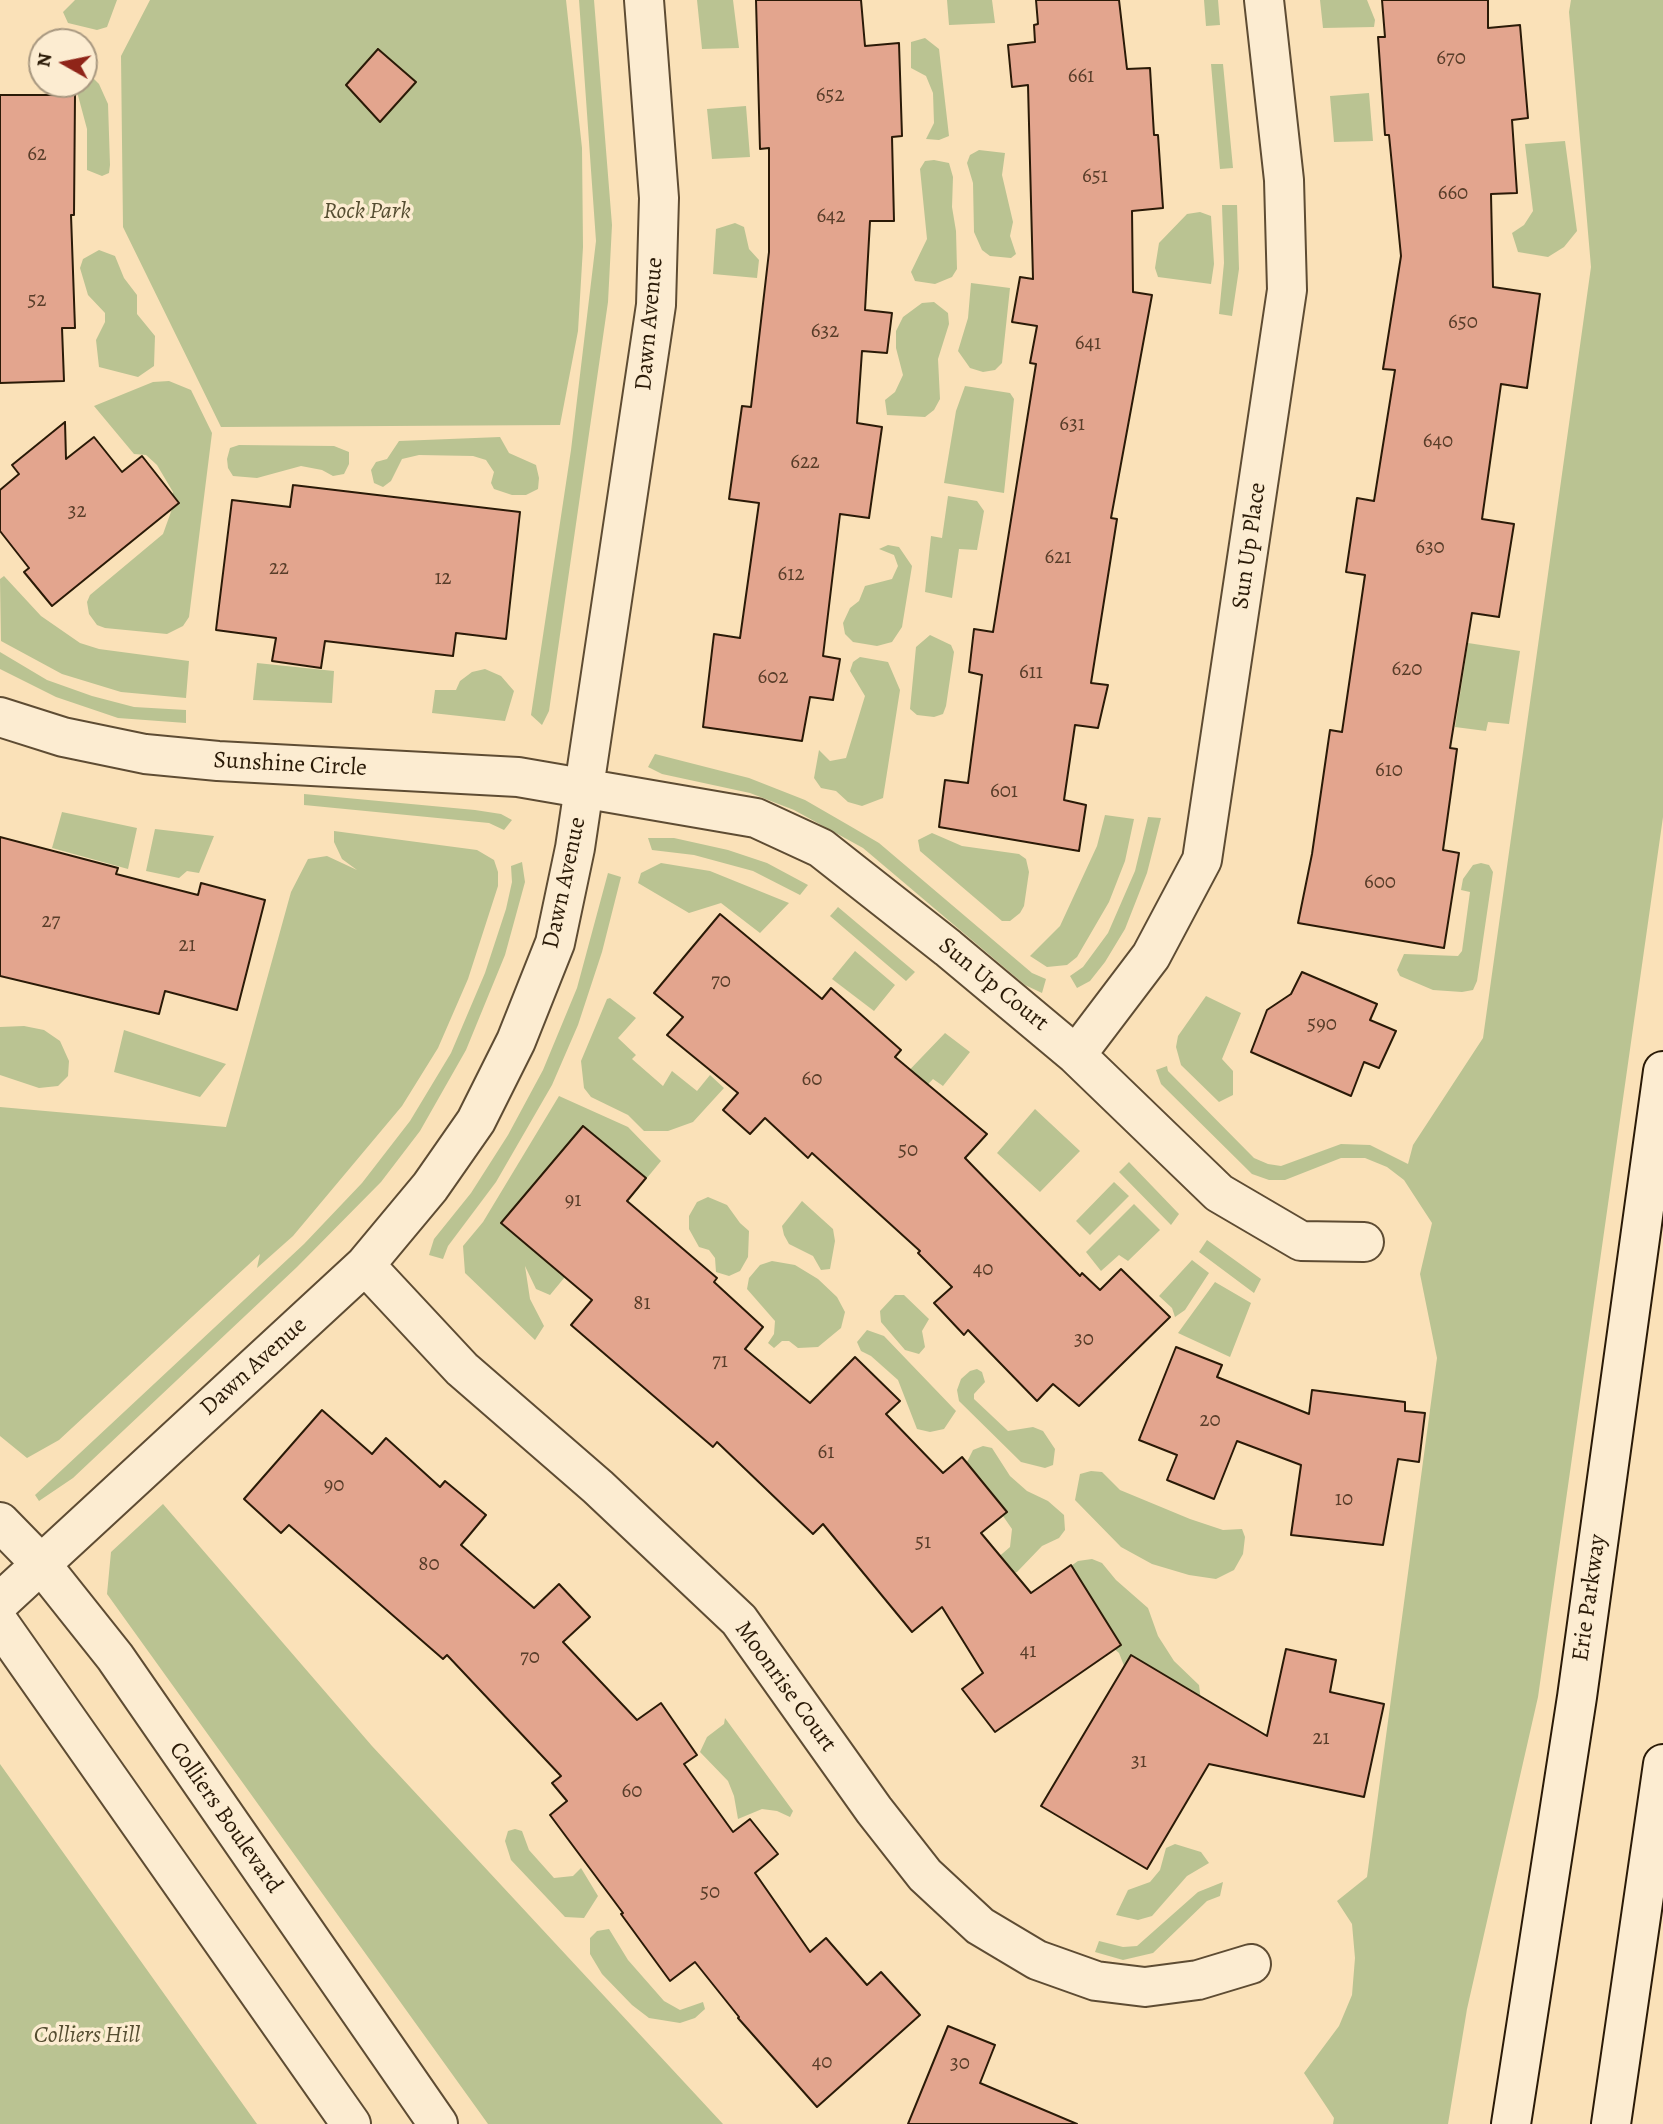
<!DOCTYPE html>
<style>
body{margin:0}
#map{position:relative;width:1663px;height:2124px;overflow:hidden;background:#fae1b8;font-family:Alegreya,serif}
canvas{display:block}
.north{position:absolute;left:28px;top:28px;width:70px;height:70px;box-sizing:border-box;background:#fcecd1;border:2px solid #a89880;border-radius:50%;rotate:279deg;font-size:19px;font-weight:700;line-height:28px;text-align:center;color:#2a1a07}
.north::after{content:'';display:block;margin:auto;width:24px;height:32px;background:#8f2418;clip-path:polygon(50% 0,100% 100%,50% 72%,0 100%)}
</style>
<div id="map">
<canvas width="1663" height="2124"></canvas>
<div class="north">N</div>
</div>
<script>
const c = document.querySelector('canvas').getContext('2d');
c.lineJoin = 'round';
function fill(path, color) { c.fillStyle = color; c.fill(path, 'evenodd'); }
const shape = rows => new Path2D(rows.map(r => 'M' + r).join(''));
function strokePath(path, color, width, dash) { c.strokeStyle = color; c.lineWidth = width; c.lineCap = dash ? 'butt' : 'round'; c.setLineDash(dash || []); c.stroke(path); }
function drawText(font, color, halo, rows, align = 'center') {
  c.font = font + ' Alegreya,serif'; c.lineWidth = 7; c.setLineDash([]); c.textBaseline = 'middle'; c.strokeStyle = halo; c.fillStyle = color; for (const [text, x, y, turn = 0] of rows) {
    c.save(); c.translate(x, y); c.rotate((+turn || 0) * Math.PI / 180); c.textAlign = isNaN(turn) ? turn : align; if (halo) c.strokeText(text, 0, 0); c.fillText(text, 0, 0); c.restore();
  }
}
const green = shape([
 [75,0,117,0,107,27,97,30,68,23,63,12],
 [150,0,566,0,582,148,583,247,578,331,560,425,221,427,123,227,121,56],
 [579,0,594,0,612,225,608,302,549,711,542,725,531,715,571,450,596,241],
 [697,0,733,0,739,48,702,49],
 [947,0,992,0,995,23,949,25],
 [1204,0,1218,0,1220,25,1206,26],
 [1320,0,1367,0,1375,20,1374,27,1323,28],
 [1571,0,1663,0,1663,817,1538,1697,1467,2009,1448,2124,1333,2124,1334,2118,1304,2073,1339,2026,1352,1995,1355,1958,1352,1924,1337,1901,1367,1877,1437,1358,1420,1274,1432,1223,1404,1180,1387,1167,1365,1158,1341,1158,1285,1180,1269,1180,1252,1174,1161,1084,1156,1070,1167,1066,1168,1071,1254,1158,1268,1164,1281,1166,1341,1144,1370,1145,1408,1164,1413,1145,1483,1038,1591,267,1569,12],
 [925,38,939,49,949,136,939,140,926,139,934,123,933,93,926,76,911,68,911,42],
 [1211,64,1223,64,1233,168,1220,169],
 [84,76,91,76,99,84,108,104,110,165,109,173,102,176,87,170,87,129,76,88,77,84,84,84],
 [1369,93,1373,141,1334,142,1330,96],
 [746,106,750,157,712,159,707,109],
 [1565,141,1577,231,1564,247,1548,257,1518,252,1512,233,1524,225,1533,211,1525,144],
 [979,150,1005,153,1002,175,1013,222,1010,236,1016,254,1011,258,990,256,982,250,974,232,973,183,967,163,970,155],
 [934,160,949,163,953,177,952,207,956,231,957,269,952,277,935,284,915,281,911,272,927,239,920,169,925,161],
 [1222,205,1237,205,1239,269,1232,316,1219,314,1224,263],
 [1200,212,1211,216,1214,264,1211,284,1158,277,1155,268,1159,243,1187,214],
 [735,223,744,227,749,249,759,260,757,278,713,274,716,229],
 [99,250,115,256,124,278,137,295,137,314,155,336,154,366,138,377,99,367,96,340,105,322,105,313,88,295,80,268,83,259],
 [971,283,1010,288,1002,363,995,370,983,372,970,368,958,351,968,318],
 [934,302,948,313,949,324,938,359,940,399,934,410,925,417,887,415,885,400,895,392,903,375,896,348,896,331,903,317,922,303],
 [169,381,191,390,212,433,189,617,183,626,167,634,105,628,97,625,89,614,87,602,90,595,163,534,172,509,173,492,157,465,146,455,134,454,94,406,153,382],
 [965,386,1010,393,1014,399,1004,493,944,483,956,411],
 [500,437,509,453,536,465,539,478,538,489,526,495,512,495,494,489,491,483,494,472,486,460,473,456,419,455,402,459,391,481,383,487,374,483,371,470,376,462,387,459,399,441],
 [239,445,334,446,349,452,349,464,344,474,333,476,322,470,301,466,257,478,233,476,228,468,227,459,230,448],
 [948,496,977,501,984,511,977,550,959,549,952,598,925,592,931,536,942,538],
 [888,545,899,547,912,566,902,627,892,642,877,646,853,642,845,634,843,623,850,608,859,601,865,586,892,579,898,566,894,555,879,549],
 [4,576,41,616,80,643,99,649,189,661,186,698,121,692,62,674,1,641,0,579],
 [930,635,951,645,954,652,946,706,943,714,934,717,917,715,910,709,916,647],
 [1468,643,1520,651,1509,724,1488,722,1486,731,1455,727],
 [0,652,47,680,92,696,134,707,186,710,186,723,118,718,56,697,0,669],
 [860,657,888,662,900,690,883,798,862,806,848,802,836,791,821,788,814,778,819,750,830,761,846,758,865,696,850,671,853,662],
 [257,663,334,671,332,703,253,700],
 [485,669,501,676,514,691,505,721,432,713,435,690,456,690,460,681,472,672],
 [655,754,749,778,805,800,850,826,879,843,1032,973,1046,979,1042,993,1025,985,863,848,794,810,750,793,662,774,648,767],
 [304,794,475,810,501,814,512,820,504,830,489,823,304,805],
 [62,812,137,828,128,869,52,848],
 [1105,815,1134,819,1125,861,1109,902,1077,957,1067,965,1047,967,1030,956,1060,926,1097,846],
 [1148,817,1161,818,1147,873,1125,929,1105,962,1090,981,1077,988,1070,976,1083,967,1108,933,1135,871],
 [155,829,214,836,199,873,187,871,179,878,146,871],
 [334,831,477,850,494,860,498,872,498,886,468,979,438,1048,402,1106,293,1236,257,1268,260,1254,59,1440,27,1458,0,1436,0,1107,226,1127,291,892,308,859,327,856,357,870,342,859,334,842],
 [932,833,962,846,1019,854,1026,859,1029,872,1024,906,1020,913,1010,921,1002,921,920,851,918,840],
 [648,838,674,838,728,850,767,863,808,885,800,895,753,871,694,855,652,850],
 [522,862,525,882,505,955,466,1050,420,1131,381,1182,297,1267,73,1478,39,1501,35,1495,304,1244,362,1183,410,1121,451,1053,485,973,506,909,512,882,511,866],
 [661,863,710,871,789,903,760,933,721,903,689,913,638,883,641,873],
 [1481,863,1489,865,1493,872,1477,981,1473,990,1462,992,1433,990,1400,976,1397,970,1404,954,1458,956,1462,951,1470,892,1461,890,1463,879,1473,865],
 [608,873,621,877,602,952,578,1025,552,1085,496,1182,448,1246,443,1259,429,1255,434,1239,471,1193,508,1135,543,1070,577,988],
 [838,907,915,972,906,981,830,916],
 [855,951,895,985,874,1011,832,979],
 [1206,996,1241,1013,1222,1059,1233,1071,1233,1095,1219,1102,1181,1065,1176,1047,1178,1036],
 [610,998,636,1018,618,1038,636,1055,632,1059,663,1086,672,1071,697,1091,710,1075,724,1088,693,1122,668,1131,644,1131,628,1115,591,1097,584,1088,581,1061,607,999],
 [24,1026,44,1030,60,1041,69,1061,68,1076,58,1086,39,1088,0,1075,0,1027],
 [124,1030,226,1064,200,1097,114,1072],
 [945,1033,970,1052,943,1086,933,1079,915,1098,897,1083],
 [559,1096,628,1127,661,1161,550,1295,536,1289,525,1266,530,1299,544,1326,535,1340,465,1273,463,1246,483,1222],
 [1035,1109,1080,1151,1040,1192,997,1153],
 [1129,1162,1179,1214,1171,1225,1119,1172],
 [1114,1182,1129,1196,1090,1235,1076,1221],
 [708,1197,727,1205,740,1223,749,1231,748,1257,740,1271,729,1276,716,1272,715,1258,709,1250,699,1247,689,1229,689,1216,697,1202],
 [802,1201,833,1229,835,1241,830,1269,821,1270,813,1256,789,1244,784,1235,782,1226],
 [1134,1204,1160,1230,1128,1261,1119,1255,1101,1271,1086,1252],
 [1207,1240,1261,1279,1254,1293,1199,1252],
 [1192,1260,1209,1273,1185,1310,1175,1317,1172,1308,1159,1296],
 [772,1261,795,1265,818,1279,837,1297,845,1312,841,1328,818,1347,798,1348,789,1341,782,1341,774,1348,768,1343,774,1334,775,1321,747,1289,749,1278,760,1265],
 [1215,1282,1251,1303,1230,1357,1178,1333],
 [895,1295,904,1295,929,1319,922,1331,925,1347,919,1354,905,1350,881,1322,880,1311],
 [867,1330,884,1336,956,1411,944,1429,930,1432,917,1429,898,1380,871,1356,861,1351,857,1342],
 [977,1369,982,1372,985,1382,974,1394,974,1399,1008,1431,1033,1427,1043,1431,1055,1449,1053,1465,1045,1468,1021,1462,959,1401,957,1390,961,1379,970,1371],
 [983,1446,992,1448,1010,1476,1027,1491,1048,1501,1064,1515,1065,1530,1059,1538,1042,1546,1017,1572,1005,1576,995,1560,1010,1547,1012,1529,996,1506,962,1472,973,1450],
 [1091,1471,1102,1472,1120,1490,1190,1519,1223,1530,1242,1529,1245,1537,1243,1554,1234,1570,1216,1579,1189,1575,1152,1564,1121,1547,1075,1500,1080,1474],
 [163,1504,372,1746,723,2124,488,2124,107,1594,111,1552],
 [1092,1559,1102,1563,1116,1580,1148,1608,1158,1636,1174,1661,1199,1685,1202,1709,1138,1701,1119,1653,1102,1638,1068,1568,1078,1561],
 [725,1718,793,1811,790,1817,777,1811,762,1809,738,1819,734,1796,728,1781,700,1752,707,1737,724,1724],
 [0,1764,257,2124,0,2124],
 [515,1829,522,1831,529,1850,554,1878,573,1876,581,1868,598,1896,584,1918,565,1917,511,1860,505,1841,508,1831],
 [1175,1844,1201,1852,1209,1863,1187,1876,1152,1916,1138,1920,1116,1915,1128,1890,1150,1882,1160,1870,1166,1848],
 [1223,1882,1220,1896,1207,1901,1153,1953,1123,1960,1095,1952,1099,1941,1123,1947,1137,1946,1198,1892],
 [609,1929,628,1960,664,2001,680,2010,703,2002,705,2009,695,2018,680,2023,649,2018,632,2005,602,1974,590,1954,590,1938,597,1931]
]);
const building = shape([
 [756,0,861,0,865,46,899,43,902,136,892,137,894,221,870,221,865,310,892,313,887,353,862,351,857,423,882,427,869,518,840,514,823,656,840,659,833,700,810,697,802,741,703,727,714,634,740,638,759,503,729,499,742,406,751,407,769,252,769,148,760,149,756,0],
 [1036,0,1119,0,1127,69,1150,68,1154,135,1158,135,1163,208,1132,211,1133,292,1152,295,1111,518,1117,519,1091,683,1108,685,1098,728,1075,725,1064,800,1086,805,1079,851,939,827,945,780,968,783,982,675,969,672,974,629,993,632,1036,364,1030,363,1037,326,1012,322,1020,277,1033,279,1028,85,1012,87,1008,45,1035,42,1034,25,1038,24,1036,0],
 [1382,0,1488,0,1488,28,1520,25,1528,118,1512,120,1517,193,1491,194,1493,287,1540,294,1527,388,1501,384,1482,519,1514,524,1499,617,1472,613,1450,748,1457,749,1443,850,1459,853,1444,948,1298,923,1312,854,1330,730,1342,732,1365,575,1346,572,1357,498,1374,501,1395,370,1383,369,1401,256,1389,135,1385,135,1378,37,1385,37,1382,0],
 [378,49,416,82,380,122,346,85,378,49],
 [0,95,75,95,74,215,71,215,75,328,62,328,64,381,0,383,0,95],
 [65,422,66,459,94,437,122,472,142,456,179,503,52,606,24,572,29,568,0,531,0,490,19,474,12,465,65,422],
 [293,485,520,512,506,639,456,633,453,656,325,641,321,668,272,661,276,638,216,630,232,500,290,507,293,485],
 [0,837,118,868,116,874,198,895,201,883,265,900,237,1010,165,991,159,1014,0,976,0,837],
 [720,914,822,999,831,988,901,1050,895,1057,987,1134,965,1158,1080,1276,1082,1273,1100,1290,1121,1269,1170,1317,1079,1406,1053,1384,1037,1401,968,1330,964,1335,934,1303,952,1287,918,1253,920,1251,812,1153,808,1158,765,1118,750,1134,723,1110,738,1093,667,1035,683,1017,654,993,720,914],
 [1302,972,1377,1004,1370,1020,1396,1031,1379,1068,1364,1062,1351,1096,1251,1052,1267,1010,1291,994,1302,972],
 [583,1126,646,1178,627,1201,717,1278,714,1282,763,1327,745,1349,810,1403,855,1357,900,1401,886,1414,943,1473,962,1457,1007,1512,981,1533,1031,1593,1071,1565,1121,1645,995,1732,962,1689,983,1673,942,1607,912,1632,823,1524,813,1534,717,1442,713,1447,571,1325,592,1300,501,1223,583,1126],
 [1176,1347,1222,1365,1217,1377,1309,1414,1312,1390,1405,1402,1405,1411,1425,1413,1419,1462,1398,1459,1383,1545,1291,1535,1301,1465,1237,1441,1214,1499,1167,1480,1177,1455,1139,1440,1176,1347],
 [322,1410,372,1454,386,1438,440,1487,445,1481,486,1515,461,1545,534,1608,559,1584,590,1617,563,1642,637,1720,661,1703,697,1755,684,1764,733,1832,750,1819,778,1854,755,1873,810,1952,826,1938,867,1985,881,1972,920,2015,817,2107,738,2018,739,2017,695,1962,670,1981,621,1914,623,1913,550,1815,567,1801,552,1783,561,1776,447,1655,443,1659,289,1525,281,1533,244,1499,322,1410],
 [1286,1649,1336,1660,1330,1692,1384,1704,1364,1797,1209,1764,1147,1869,1041,1806,1131,1655,1267,1736,1286,1649],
 [948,2026,995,2045,980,2083,1077,2124,908,2124,948,2026]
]);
const minor = shape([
 [0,717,63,737,145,754,218,761,518,777,756,818,821,848,948,948,1076,1055,1219,1193,1301,1241,1364,1242],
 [1076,1055,1151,956,1202,860,1287,290,1284,180,1264,0],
 [365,1265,462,1369,598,1487,739,1620,874,1810,925,1875,980,1926,1037,1960,1096,1981,1145,1987,1198,1980,1251,1964],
 [0,1602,365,1265,430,1187,476,1121,516,1041,555,943,575,848,656,305,659,198,644,0]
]);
const tertiary = shape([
 [0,1522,41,1564,115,1657,438,2124],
 [0,1624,351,2124]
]);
const secondary = shape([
 [1511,2124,1577,1697,1663,1071],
 [1611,2124,1663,1764]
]);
const numberNames = [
 ["670",1451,59],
 ["661",1081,77],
 ["652",830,96],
 ["62",37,155],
 ["651",1095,177],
 ["660",1453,194],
 ["642",831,217],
 ["52",37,301],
 ["650",1463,323],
 ["632",825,332],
 ["641",1088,344],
 ["631",1072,425],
 ["640",1438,442],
 ["622",805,463],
 ["32",77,512],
 ["630",1430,548],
 ["621",1058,558],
 ["22",279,569],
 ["612",791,575],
 ["12",443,579],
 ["620",1407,670],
 ["611",1031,673],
 ["602",773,678],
 ["610",1389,771],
 ["601",1004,792],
 ["600",1380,883],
 ["27",51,922],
 ["21",187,946],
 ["70",721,982],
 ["590",1322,1025],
 ["60",812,1080],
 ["50",908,1151],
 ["91",573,1201],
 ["40",983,1270],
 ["81",642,1304],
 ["30",1084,1340],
 ["71",720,1362],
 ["20",1210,1421],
 ["61",826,1453],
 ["90",334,1486],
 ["10",1344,1500],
 ["51",923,1543],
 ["80",429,1565],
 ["41",1028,1652],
 ["70",530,1658],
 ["21",1321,1739],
 ["31",1139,1762],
 ["60",632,1792],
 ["50",710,1893],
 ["40",822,2063],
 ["30",960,2064]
];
const parkNames = [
 ["Rock Park",367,212],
 ["Colliers Hill",87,2036]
];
const streetNames = [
 ["Dawn Avenue",650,324,-85],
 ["Sun Up Place",1250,546,-82],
 ["Sunshine Circle",290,765,3],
 ["Dawn Avenue",565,883,-78],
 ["Sun Up Court",993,985,39],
 ["Dawn Avenue",254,1367,-42],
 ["Erie Parkway",1590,1598,-82],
 ["Moonrise Court",785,1687,54],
 ["Colliers Boulevard",225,1818,55]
];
fill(green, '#bac392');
fill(building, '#e3a58e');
strokePath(building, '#2a1a07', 2);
strokePath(minor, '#5e4c33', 42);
strokePath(tertiary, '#5e4c33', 42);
strokePath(secondary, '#2a1a07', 42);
strokePath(minor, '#fcecd1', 38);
strokePath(tertiary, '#fcecd1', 38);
strokePath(secondary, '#fcecd1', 38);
drawText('21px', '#583d29', null, numberNames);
drawText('italic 24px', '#554d31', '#fcecd1', parkNames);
drawText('24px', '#2a1a07', '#fcecd1', streetNames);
</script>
